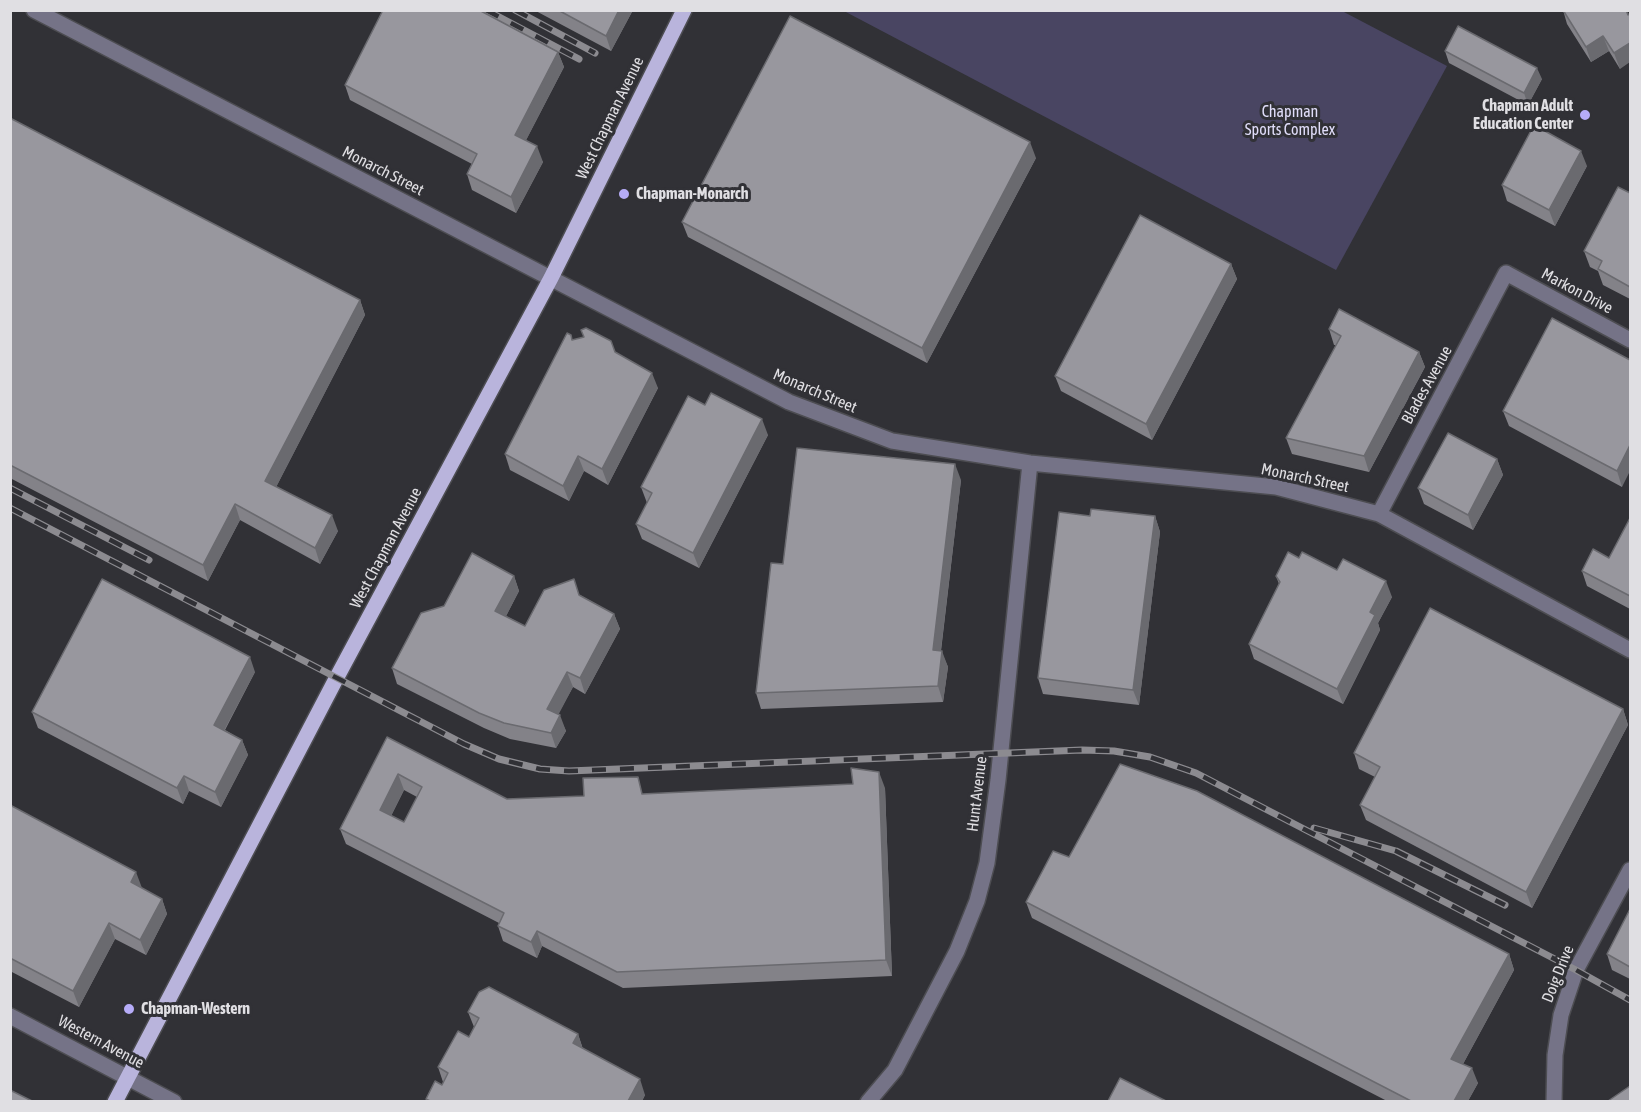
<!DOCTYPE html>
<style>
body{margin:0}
#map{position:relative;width:1641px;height:1112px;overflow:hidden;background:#313136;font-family:"Asap Condensed",sans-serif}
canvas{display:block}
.frame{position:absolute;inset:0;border:12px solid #e0dfe3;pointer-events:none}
</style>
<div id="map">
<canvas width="1641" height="1112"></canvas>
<div class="frame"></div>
</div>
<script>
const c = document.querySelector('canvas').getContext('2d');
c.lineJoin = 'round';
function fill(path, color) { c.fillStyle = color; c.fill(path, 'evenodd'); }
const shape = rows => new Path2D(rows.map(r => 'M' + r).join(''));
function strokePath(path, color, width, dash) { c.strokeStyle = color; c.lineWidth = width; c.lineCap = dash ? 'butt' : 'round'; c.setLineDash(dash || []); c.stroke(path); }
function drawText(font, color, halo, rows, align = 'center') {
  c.font = font + ' "Asap Condensed",sans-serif'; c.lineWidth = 6; c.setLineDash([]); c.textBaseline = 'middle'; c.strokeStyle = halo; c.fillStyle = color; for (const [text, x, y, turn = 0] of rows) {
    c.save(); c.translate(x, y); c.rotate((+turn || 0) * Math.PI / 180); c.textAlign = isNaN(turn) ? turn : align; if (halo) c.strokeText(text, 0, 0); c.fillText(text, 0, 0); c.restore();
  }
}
const green = shape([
 [844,11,1342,11,1447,66,1336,270]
]);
const minor = shape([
 [34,10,789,402,892,441,1030,463,1276,487,1379,514,1630,650],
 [1379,514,1506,273,1630,340],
 [10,1016,174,1102],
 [868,1102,895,1070,957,951,977,901,987,863,998,780,1030,463],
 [1554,1102,1555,1055,1561,1015,1576,970,1630,870]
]);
const major = shape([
 [115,1102,337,677,551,278,684,10]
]);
const rail = shape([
 [486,10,579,59],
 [515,10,595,53],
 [10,488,149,560],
 [10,508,464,744,499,759,540,769,569,771,1082,750,1114,751,1150,757,1196,773,1576,970,1630,1000],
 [1314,828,1396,851,1505,905]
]);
const wall = shape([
 [534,10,633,10,611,51],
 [1563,10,1626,10,1620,69,1609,51,1591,62,1567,24],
 [1445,51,1542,79,1528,105,1449,63],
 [558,52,564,67,526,140,543,162,516,213,472,190,467,174,472,164,350,100,345,85],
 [10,118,360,300,365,315,276,487,338,531,320,564,240,520,208,581,10,478],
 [1036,158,927,363,688,237,682,222],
 [1587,166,1555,226,1507,201,1502,185],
 [1630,193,1630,299,1603,285,1598,271,1590,267,1584,251],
 [1231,264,1237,279,1152,440,1061,391,1055,376],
 [1329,329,1419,352,1425,367,1369,472,1292,454,1286,438,1336,345,1334,345],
 [573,340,615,352,658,388,608,485,584,471,569,501,510,470,505,454],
 [1630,360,1622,487,1509,426,1503,411],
 [705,405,768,435,699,568,642,539,636,524,647,503,641,487],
 [1497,459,1503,475,1473,530,1424,504,1418,488],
 [961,480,941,651,948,667,943,702,761,709,756,693,783,564],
 [1090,516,1155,516,1160,532,1139,705,1043,694,1038,678],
 [1630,518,1630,609,1587,586,1582,571,1609,558],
 [1299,558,1392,597,1378,623,1380,630,1343,704,1254,659,1249,644,1279,584,1276,576],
 [514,576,519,591,506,616,525,626,580,595,614,614,620,629,585,694,573,687,558,714,566,731,556,748,510,739,484,728,397,684,392,668,444,606],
 [255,672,225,730,242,740,248,755,221,807,189,791,183,804,38,728,32,712],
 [1623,709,1628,725,1532,908,1366,820,1360,805,1375,777,1359,769,1354,753],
 [387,737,507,799,643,794,885,788,892,976,623,988,542,946,537,958,503,941,498,926,499,923,346,844,340,829],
 [404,790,417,797,404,822,391,816],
 [10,805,142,888,162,899,167,914,146,955,115,939,79,1007,10,971],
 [1026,902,1509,954,1514,970,1463,1064,1478,1083,1468,1101,1387,1101,1032,918],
 [1630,909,1630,979,1612,970,1607,954],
 [468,1012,578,1034,583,1049,645,1095,642,1101,426,1101,426,1099,442,1085,443,1082,438,1067,469,1037,474,1027]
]);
const shadedWall = shape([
 [619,10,633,10,611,51,606,36],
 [1603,36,1609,51,1591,62,1586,47],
 [1630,43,1630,62,1620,69,1614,53],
 [558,52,564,67,521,150,515,135],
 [1537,68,1542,79,1528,105,1524,93],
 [1030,142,1036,158,927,363,922,348],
 [537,146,543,162,516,213,511,197],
 [1581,151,1587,166,1555,226,1549,210],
 [1231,264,1237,279,1152,440,1146,424],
 [360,300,365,315,271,497,265,481],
 [1419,352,1425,367,1369,472,1364,456],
 [652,373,658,388,608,485,602,469],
 [762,419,768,435,699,568,693,553],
 [1630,445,1630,471,1622,487,1617,471],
 [578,456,584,471,569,501,563,486],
 [1497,459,1503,475,1473,530,1468,515],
 [955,464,961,480,939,666,933,650],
 [235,504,240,520,208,581,203,565],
 [332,515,338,531,320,564,315,548],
 [1155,516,1160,532,1139,705,1133,690],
 [514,576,519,591,501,626,495,611],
 [1386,581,1392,597,1378,623,1380,630,1343,704,1337,689,1370,612],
 [614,614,620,629,585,694,580,678],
 [942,651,948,667,943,702,938,686],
 [250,657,255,672,219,740,214,725],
 [567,672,573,687,553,725,547,709],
 [1623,709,1628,725,1532,908,1526,892],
 [560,715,566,731,556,748,551,733],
 [242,740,248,755,221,807,215,792],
 [879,772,885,788,892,976,886,960],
 [398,774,404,790,386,826,380,810],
 [184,776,189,791,183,804,177,788],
 [136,872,142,888,136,898,131,882],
 [162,899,167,914,146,955,140,940],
 [109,923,115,939,79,1007,73,991],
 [537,931,542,946,537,958,531,942],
 [1509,954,1514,970,1457,1075,1451,1059],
 [578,1034,583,1050,573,1043],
 [1472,1068,1478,1083,1468,1101,1454,1101],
 [640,1079,645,1095,642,1101,628,1101]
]);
const building = shape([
 [383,10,479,10,558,52,515,135,537,146,511,197,467,174,477,154,345,85,383,10],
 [558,10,619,10,606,36,558,10],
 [1563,10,1626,10,1628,15,1630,13,1630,43,1614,53,1603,36,1586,47,1563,10],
 [790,16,1030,142,922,348,682,222,790,16],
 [1458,26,1537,68,1524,93,1445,51,1458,26],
 [10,118,360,300,265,481,332,515,315,548,235,504,203,565,10,465,10,118],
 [1534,125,1581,151,1549,210,1502,185,1534,125],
 [1618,187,1630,193,1630,287,1598,269,1602,261,1584,251,1618,187],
 [1140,215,1231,264,1146,424,1055,376,1140,215],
 [1339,309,1419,352,1364,456,1286,438,1341,336,1329,329,1339,309],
 [1552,318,1630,360,1630,445,1617,471,1503,411,1552,318],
 [586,328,611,341,615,352,652,373,602,469,578,456,563,486,505,454,567,333,571,335,572,340,584,337,581,330,586,328],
 [711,393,762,419,693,553,636,524,652,493,641,487,688,396,705,405,711,393],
 [1448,433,1497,459,1468,515,1418,488,1448,433],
 [797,448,955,464,933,650,942,651,938,686,756,693,771,563,783,564,797,448],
 [1091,509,1155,516,1133,690,1038,678,1059,512,1090,516,1091,509],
 [1630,518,1630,596,1582,571,1593,549,1609,558,1630,518],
 [1288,552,1299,558,1302,552,1337,570,1343,559,1386,581,1370,612,1375,615,1337,689,1249,644,1280,582,1276,576,1288,552],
 [472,553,514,576,495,611,525,626,544,590,574,579,579,595,614,614,580,678,567,672,547,709,560,715,551,733,504,723,479,713,392,668,421,613,444,606,472,553],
 [102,579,250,657,214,725,242,740,215,792,184,776,177,788,32,712,102,579],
 [1430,608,1623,709,1526,892,1360,805,1380,767,1354,753,1430,608],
 [387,737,507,799,584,796,583,778,638,777,642,794,853,784,851,768,879,772,886,960,617,972,537,931,531,942,498,926,504,913,340,829,387,737],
 [398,774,422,787,404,822,380,810,398,774],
 [1120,764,1197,791,1509,954,1451,1059,1472,1068,1454,1101,1411,1101,1026,902,1053,851,1069,857,1120,764],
 [10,805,136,872,131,882,162,899,140,940,109,923,73,991,10,958,10,805],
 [1630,909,1630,967,1607,954,1630,909],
 [489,987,578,1034,573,1043,640,1079,628,1101,430,1101,426,1099,435,1081,442,1085,448,1073,438,1067,458,1031,469,1037,479,1018,468,1012,479,992,489,987],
 [1120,1078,1166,1101,1108,1101,1120,1078],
 [1630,1086,1630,1101,1608,1101,1630,1086],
 [10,1090,32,1101,10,1101,10,1090]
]);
const markers = [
 [1585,115,6,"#b6acf8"],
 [624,194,6,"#b6acf8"],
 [129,1009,6,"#b6acf8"]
];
const poiNames = [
 ["Chapman Adult",1573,106,"right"],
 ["Education Center",1573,124,"right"],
 ["Chapman-Monarch",636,194],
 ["Chapman-Western",141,1009]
];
const parkNames = [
 ["Chapman",1290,112],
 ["Sports Complex",1290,130]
];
const streetNames = [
 ["West Chapman Avenue",610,118,-64],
 ["Monarch Street",383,171,27],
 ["Markon Drive",1577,291,28],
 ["Blades Avenue",1427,385,-61],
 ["Monarch Street",815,391,23],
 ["Monarch Street",1305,478,12],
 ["West Chapman Avenue",386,548,-62],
 ["Hunt Avenue",977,794,-83],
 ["Doig Drive",1558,974,-68],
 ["Western Avenue",101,1042,28]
];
fill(green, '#494562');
strokePath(minor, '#4d4d52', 18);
strokePath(major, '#4d4d52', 18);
strokePath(minor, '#757387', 15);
strokePath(major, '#b9b4dc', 15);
strokePath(rail, '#8c8b90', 7);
strokePath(rail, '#313136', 4.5, [14]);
fill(wall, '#838288');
fill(shadedWall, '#6a6a6f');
fill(building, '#98979e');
strokePath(building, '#6a6a6f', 1.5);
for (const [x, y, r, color] of markers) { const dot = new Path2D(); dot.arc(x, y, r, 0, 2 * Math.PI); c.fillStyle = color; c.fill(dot); strokePath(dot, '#313136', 2); }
drawText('bold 16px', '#e0dfe3', '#313136', poiNames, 'left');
drawText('16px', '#e0ddf9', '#313136', parkNames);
drawText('16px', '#e0dfe3', '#313136', streetNames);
</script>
